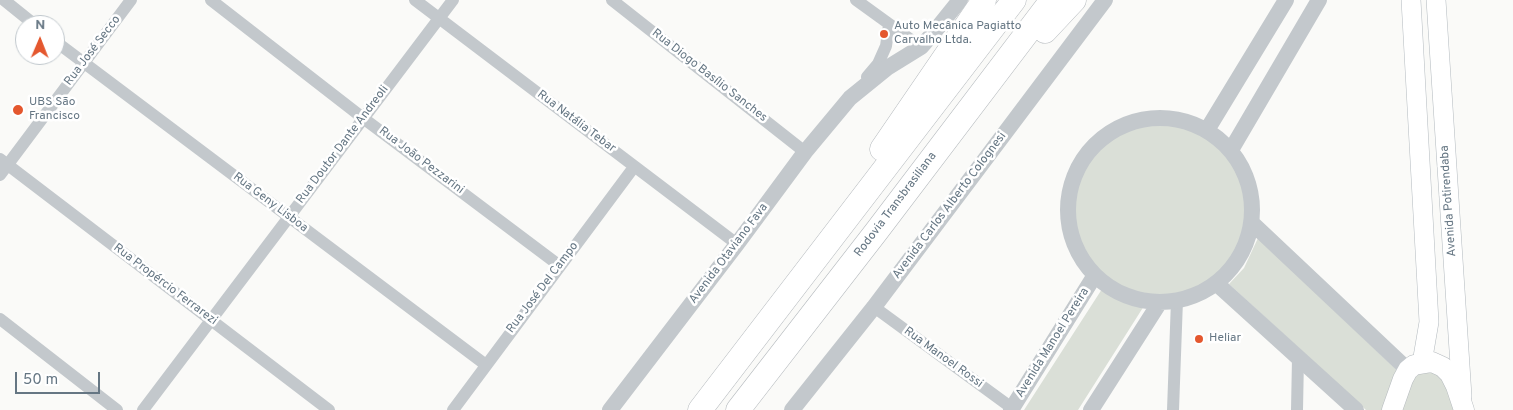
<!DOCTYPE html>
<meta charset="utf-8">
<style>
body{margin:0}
#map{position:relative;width:1513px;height:410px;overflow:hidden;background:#fafaf8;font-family:Overpass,sans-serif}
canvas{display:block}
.north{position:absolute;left:15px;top:15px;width:50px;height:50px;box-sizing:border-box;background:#fff;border:1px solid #c1c8cd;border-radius:50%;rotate:1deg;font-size:14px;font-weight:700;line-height:20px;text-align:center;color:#657683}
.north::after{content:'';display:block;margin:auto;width:18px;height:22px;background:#e4572e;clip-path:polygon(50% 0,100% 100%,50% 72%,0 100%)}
.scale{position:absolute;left:15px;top:372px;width:85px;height:22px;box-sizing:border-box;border:2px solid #657683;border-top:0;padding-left:6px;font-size:15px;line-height:18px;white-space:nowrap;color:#657683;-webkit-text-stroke:4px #fff;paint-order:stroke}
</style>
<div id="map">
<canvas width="1513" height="410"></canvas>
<div class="north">N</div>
<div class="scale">50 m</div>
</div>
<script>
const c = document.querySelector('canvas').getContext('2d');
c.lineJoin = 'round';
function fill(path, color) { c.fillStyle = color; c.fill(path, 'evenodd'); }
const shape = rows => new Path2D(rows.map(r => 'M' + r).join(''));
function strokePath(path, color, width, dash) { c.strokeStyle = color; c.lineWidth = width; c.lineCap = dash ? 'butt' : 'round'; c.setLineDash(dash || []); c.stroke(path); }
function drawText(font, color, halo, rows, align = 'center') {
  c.font = font + ' Overpass,sans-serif'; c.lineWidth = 5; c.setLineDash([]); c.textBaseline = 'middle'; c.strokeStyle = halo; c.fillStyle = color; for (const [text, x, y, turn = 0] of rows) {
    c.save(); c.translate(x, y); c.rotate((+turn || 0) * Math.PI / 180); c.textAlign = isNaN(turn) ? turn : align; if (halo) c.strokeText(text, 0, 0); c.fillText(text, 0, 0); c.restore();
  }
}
const green = shape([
 '1074 211a86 86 0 1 1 172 0a86 86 0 1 1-172 0Z',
 [1258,238,1398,371,1385,410,1366,410,1229,284,1244,268],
 [1102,289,1138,307,1144,306,1078,410,1024,410],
 [1428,366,1444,377,1456,410,1398,410,1410,381]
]);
const minor = shape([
 [4,0,35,25],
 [211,0,363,118,560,266],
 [415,0,737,244],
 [612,0,805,152],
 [856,0,921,47],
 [55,41,486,365],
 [867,77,878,64,886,46,889,25],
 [0,159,329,410],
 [0,175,131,0],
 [874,307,1012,408],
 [0,319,117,410],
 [143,410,453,0],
 [453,410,634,167],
 [1173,410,1177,300],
 [1297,410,1298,358]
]);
const tertiary = shape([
 '1068 210a92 92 0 1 1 184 0a92 92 0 1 1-184 0Z',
 [1207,130,1286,0],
 [1231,150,1319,0],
 [1252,223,1408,370],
 [1216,283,1356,410],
 [610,410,737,244,805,152,850,98,887,68,921,47,935,31,960,0],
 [792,410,874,307,1105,0],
 [1011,410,1095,275],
 [1091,410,1160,302]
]);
const secondary = shape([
 [1411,0,1429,322,1422,363],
 [1436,0,1462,396]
]);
const primary = shape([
 [1392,410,1403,379,1408,370,1414,365,1432,362,1443,367,1450,374,1456,386,1464,410]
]);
const motorway = shape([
 [1045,31,1074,0],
 [882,149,984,0],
 [700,410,1014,0],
 [738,410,876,232,1052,0]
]);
const markers = [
 [884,34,5,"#e4572e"],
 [18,110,6,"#e4572e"],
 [1199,339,5,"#e4572e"]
];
const poiNames = [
 ["Auto Mecânica Pagiatto",894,27],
 ["Carvalho Ltda.",894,41],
 ["UBS São",29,103],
 ["Francisco",29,117],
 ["Heliar",1209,339]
];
const streetNames = [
 ["Rua José Secco",93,51,-53],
 ["Rua Diogo Basílio Sanches",709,76,38],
 ["Rua Natália Tebar",576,122,37],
 ["Rua Doutor Dante Andreoli",343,145,-53],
 ["Rua João Pezzarini",421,161,37],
 ["Avenida Potirendaba",1449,201,-94],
 ["Rua Geny Lisboa",270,203,37],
 ["Rodovia Transbrasiliana",896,205,-53],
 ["Avenida Carlos Alberto Colognesi",950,206,-53],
 ["Avenida Otaviano Fava",729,254,-53],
 ["Rua Propércio Ferrarezi",165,285,37],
 ["Rua José Del Campo",543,288,-53],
 ["Avenida Manoel Pereira",1053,343,-58],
 ["Rua Manoel Rossi",943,358,36]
];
fill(green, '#dadfd7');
strokePath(secondary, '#b3babf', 20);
strokePath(primary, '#b5babe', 21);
strokePath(motorway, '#b4b9bd', 25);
strokePath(minor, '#c3c8cc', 12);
strokePath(tertiary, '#c3c8cc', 16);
strokePath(secondary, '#fff', 19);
strokePath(primary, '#fff', 20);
strokePath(motorway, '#fff', 24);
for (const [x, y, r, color] of markers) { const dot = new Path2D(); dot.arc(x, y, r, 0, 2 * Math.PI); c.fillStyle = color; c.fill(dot); strokePath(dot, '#fff', 2); }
drawText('12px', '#657683', '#fff', poiNames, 'left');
drawText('12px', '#657683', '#fff', streetNames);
</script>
